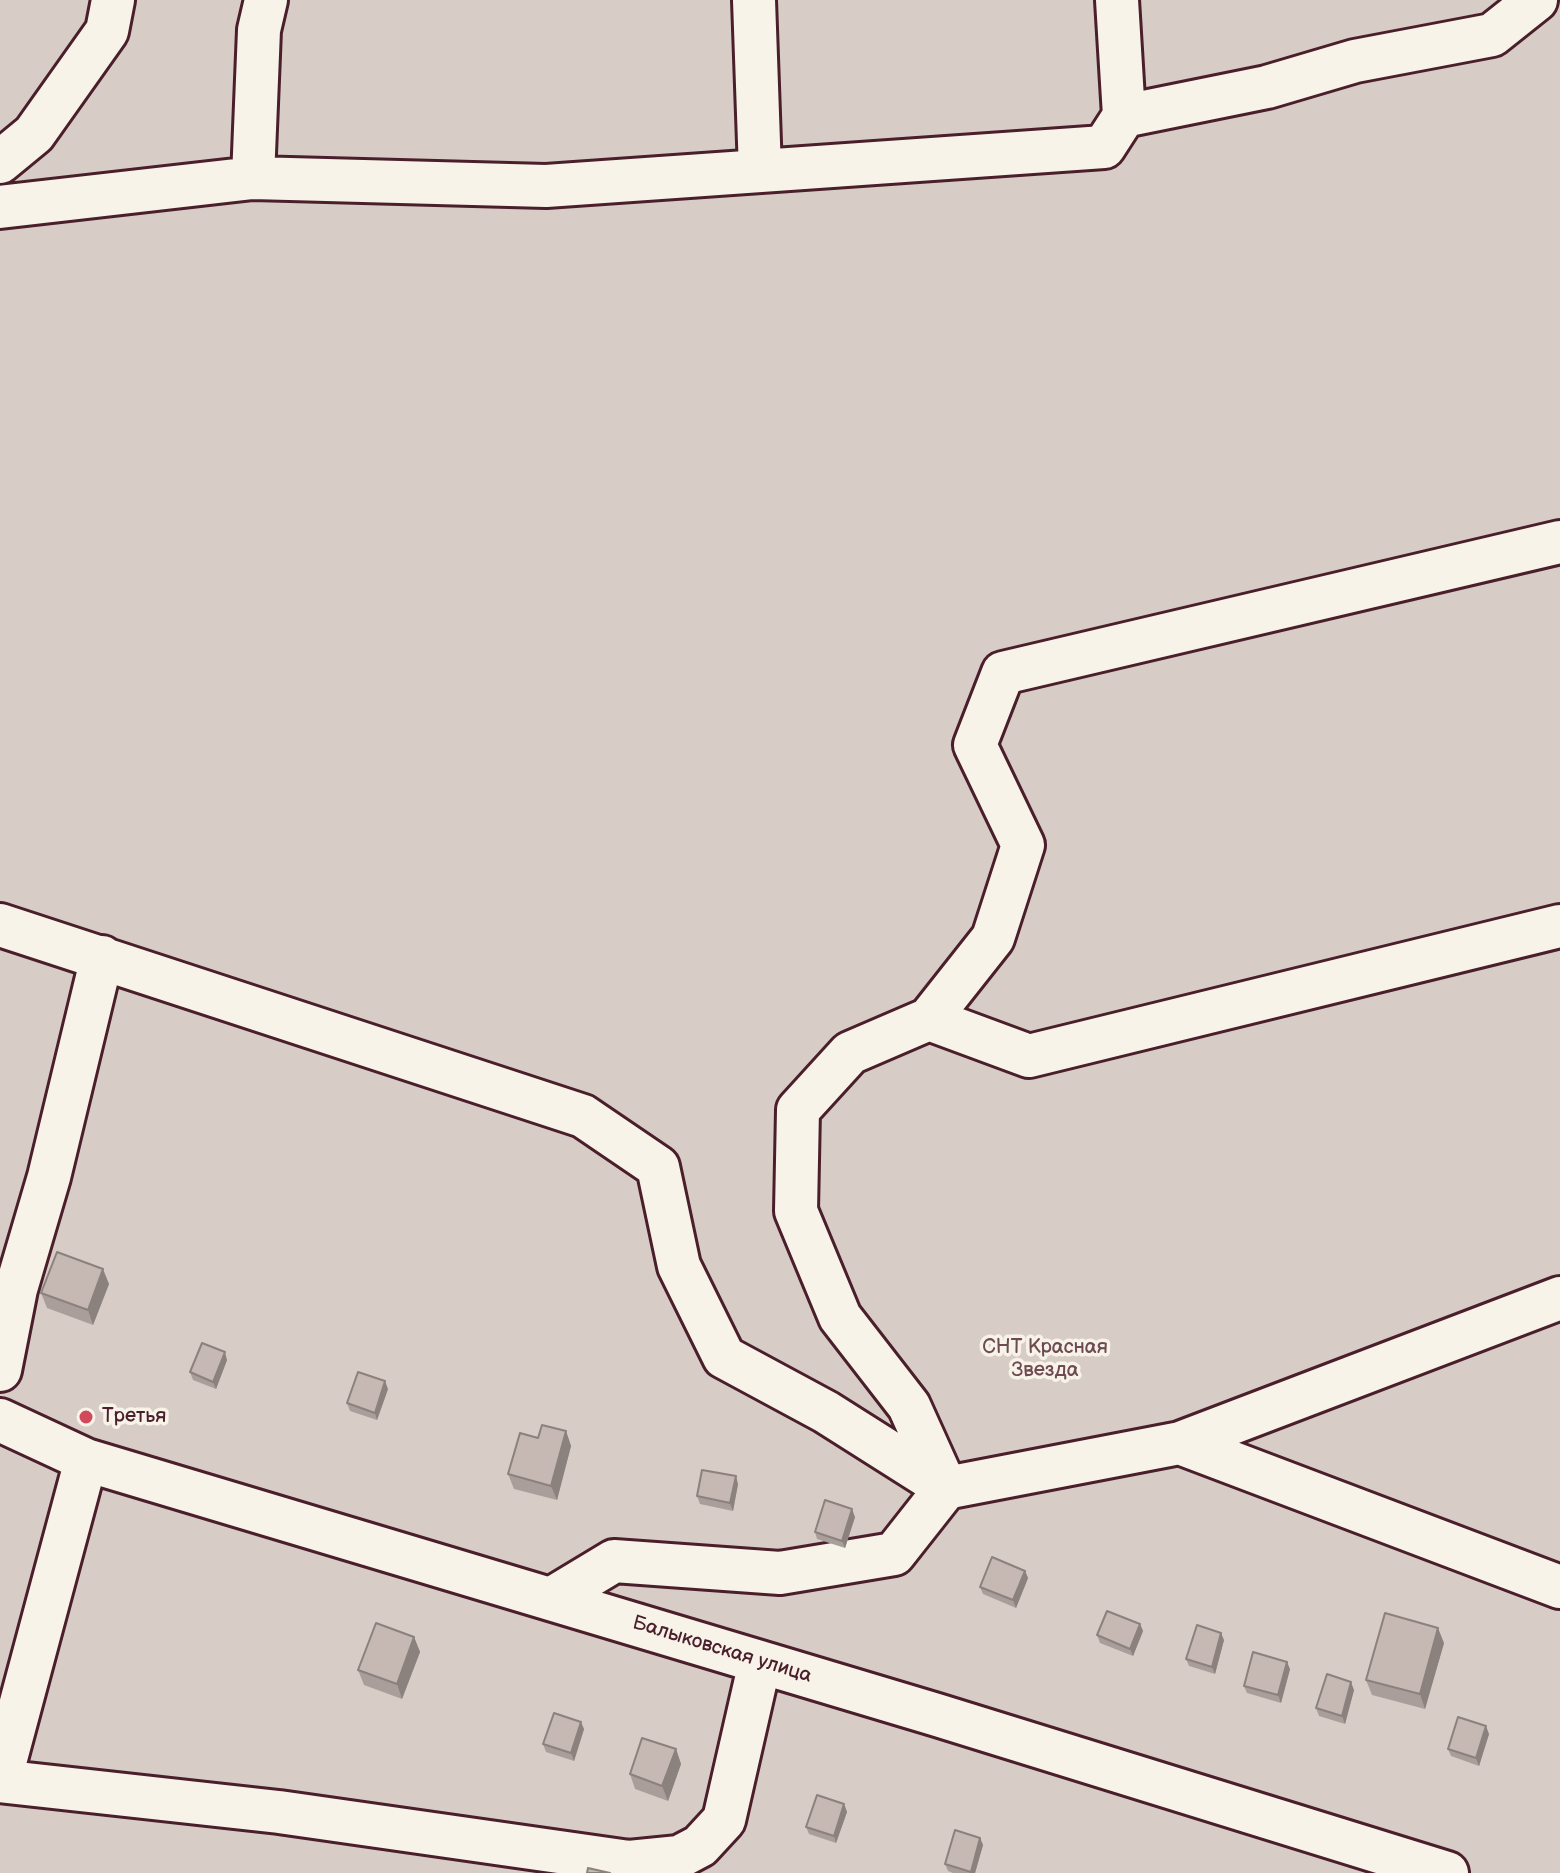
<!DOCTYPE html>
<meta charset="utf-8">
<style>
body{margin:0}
canvas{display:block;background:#f0ebe0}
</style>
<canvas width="1560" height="1873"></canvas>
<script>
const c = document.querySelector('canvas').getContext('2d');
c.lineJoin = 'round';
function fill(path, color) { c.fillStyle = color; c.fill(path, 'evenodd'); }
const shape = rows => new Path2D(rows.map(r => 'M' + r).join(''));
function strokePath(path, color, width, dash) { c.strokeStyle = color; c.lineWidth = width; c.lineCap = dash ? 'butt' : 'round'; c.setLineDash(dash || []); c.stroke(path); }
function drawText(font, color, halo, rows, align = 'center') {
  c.font = font + ' "Balsamiq Sans",sans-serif'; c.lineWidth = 7; c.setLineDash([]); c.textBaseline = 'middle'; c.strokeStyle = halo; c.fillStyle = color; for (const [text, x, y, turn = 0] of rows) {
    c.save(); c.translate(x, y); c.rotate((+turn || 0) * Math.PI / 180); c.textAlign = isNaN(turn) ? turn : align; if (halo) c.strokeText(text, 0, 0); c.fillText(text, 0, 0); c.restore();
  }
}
const green = shape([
 [0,0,1560,0,1560,1873,0,1873]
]);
const minor = shape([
 [754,0,760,171],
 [1124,116,1267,87,1355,61,1492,35,1536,0],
 [0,162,34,134,107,31,113,0],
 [253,178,546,186,1104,147,1124,116,1117,0],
 [0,207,253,178,259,30,266,0],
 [0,925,583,1116,658,1167,679,1266,724,1357,826,1412,946,1488,1180,1443,1560,1298],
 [929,1019,1029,1056,1560,926],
 [0,1370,16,1289,49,1177,102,957],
 [0,1420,86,1460,937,1715,1447,1873],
 [1180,1443,1560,1587],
 [551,1599,614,1561,780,1573,894,1554,946,1488,909,1406,840,1317,796,1211,798,1110,850,1053,929,1019,993,938,1023,845,975,745,1003,673,1560,542],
 [0,1781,279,1812,629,1862,679,1857,700,1846,724,1820,760,1662],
 [0,1781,86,1460]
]);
const wall = shape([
 [109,1284,93,1325,47,1308,41,1293],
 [227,1360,216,1389,193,1380,190,1372],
 [388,1389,377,1420,350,1411,347,1403],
 [566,1431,571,1446,557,1500,514,1489,508,1474],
 [738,1484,733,1511,700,1504,697,1496],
 [855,1517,845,1548,817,1539,815,1532],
 [1025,1571,1028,1578,1016,1608,983,1594,980,1587],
 [1140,1624,1143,1631,1133,1656,1100,1643,1097,1635],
 [414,1637,420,1652,402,1699,364,1685,358,1670],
 [1224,1640,1215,1674,1189,1666,1186,1659],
 [1444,1643,1425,1709,1372,1695,1366,1680],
 [1290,1669,1281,1703,1247,1693,1244,1686],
 [1354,1690,1345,1724,1319,1716,1316,1708],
 [584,1729,574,1761,546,1752,543,1744],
 [1489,1734,1479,1766,1451,1756,1448,1749],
 [676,1749,681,1764,668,1801,635,1789,630,1774],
 [844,1804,847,1812,836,1843,809,1834,806,1827],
 [980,1838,983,1845,975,1873,953,1873,948,1871,945,1864]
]);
const shadedWall = shape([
 [103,1269,109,1284,93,1325,88,1310],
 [225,1352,227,1360,216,1389,213,1382],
 [385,1381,388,1389,377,1420,375,1413],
 [566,1431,571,1446,557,1500,551,1486],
 [736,1476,738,1484,733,1511,730,1503],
 [852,1509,855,1517,845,1548,842,1541],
 [1025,1571,1028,1578,1016,1608,1013,1600],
 [1140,1624,1143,1631,1133,1656,1130,1649],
 [1438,1628,1444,1643,1425,1709,1420,1694],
 [1221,1633,1224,1640,1215,1674,1212,1667],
 [414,1637,420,1652,402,1699,397,1684],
 [1287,1662,1290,1669,1281,1703,1278,1695],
 [1351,1682,1354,1690,1345,1724,1342,1716],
 [581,1722,584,1729,574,1761,571,1753],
 [1486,1726,1489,1734,1479,1766,1476,1758],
 [676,1749,681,1764,668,1801,662,1786],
 [844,1804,847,1812,836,1843,834,1836],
 [980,1838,983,1845,975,1873,971,1873]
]);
const building = shape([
 [57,1252,103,1269,88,1310,41,1293,57,1252],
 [202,1343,225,1352,213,1382,190,1372,202,1343],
 [358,1372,385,1381,375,1413,347,1403,358,1372],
 [542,1425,566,1431,551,1486,508,1474,520,1433,538,1438,542,1425],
 [702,1470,736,1476,730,1503,697,1496,702,1470],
 [825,1500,852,1509,842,1541,815,1532,825,1500],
 [992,1557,1025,1571,1013,1600,980,1587,992,1557],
 [1107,1611,1140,1624,1130,1649,1097,1635,1107,1611],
 [1385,1613,1438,1628,1420,1694,1366,1680,1385,1613],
 [376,1623,414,1637,397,1684,358,1670,376,1623],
 [1197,1625,1221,1633,1212,1667,1186,1659,1197,1625],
 [1253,1652,1287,1662,1278,1695,1244,1686,1253,1652],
 [1327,1674,1351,1682,1342,1716,1316,1708,1327,1674],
 [554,1713,581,1722,571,1753,543,1744,554,1713],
 [1458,1717,1486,1726,1476,1758,1448,1749,1458,1717],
 [642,1738,676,1749,662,1786,630,1774,642,1738],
 [817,1795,844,1804,834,1836,806,1827,817,1795],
 [955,1830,980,1838,971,1872,945,1864,955,1830],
 [588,1868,610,1873,587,1873,588,1868]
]);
const markers = [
 [86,1417,8,"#d1495b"]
];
const parkNames = [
 ["СНТ Красная",1045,1348],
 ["Звезда",1045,1371]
];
const poiNames = [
 ["Третья",102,1417]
];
const streetNames = [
 ["Балыковская улица",722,1650,17]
];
fill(green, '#d8cdc6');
strokePath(minor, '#4a1f2b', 48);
strokePath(minor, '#f7f3e8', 42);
fill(wall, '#aa9e9a');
fill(shadedWall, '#8b817d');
fill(building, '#c6b8b3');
strokePath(building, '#8b817d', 2);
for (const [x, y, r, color] of markers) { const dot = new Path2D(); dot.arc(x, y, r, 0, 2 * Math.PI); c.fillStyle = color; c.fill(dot); strokePath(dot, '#f7f3e8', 3); }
drawText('20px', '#6e4a52', '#f7f3e8', parkNames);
drawText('20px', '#4a1f2b', '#f7f3e8', poiNames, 'left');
drawText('20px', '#4a1f2b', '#f7f3e8', streetNames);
</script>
